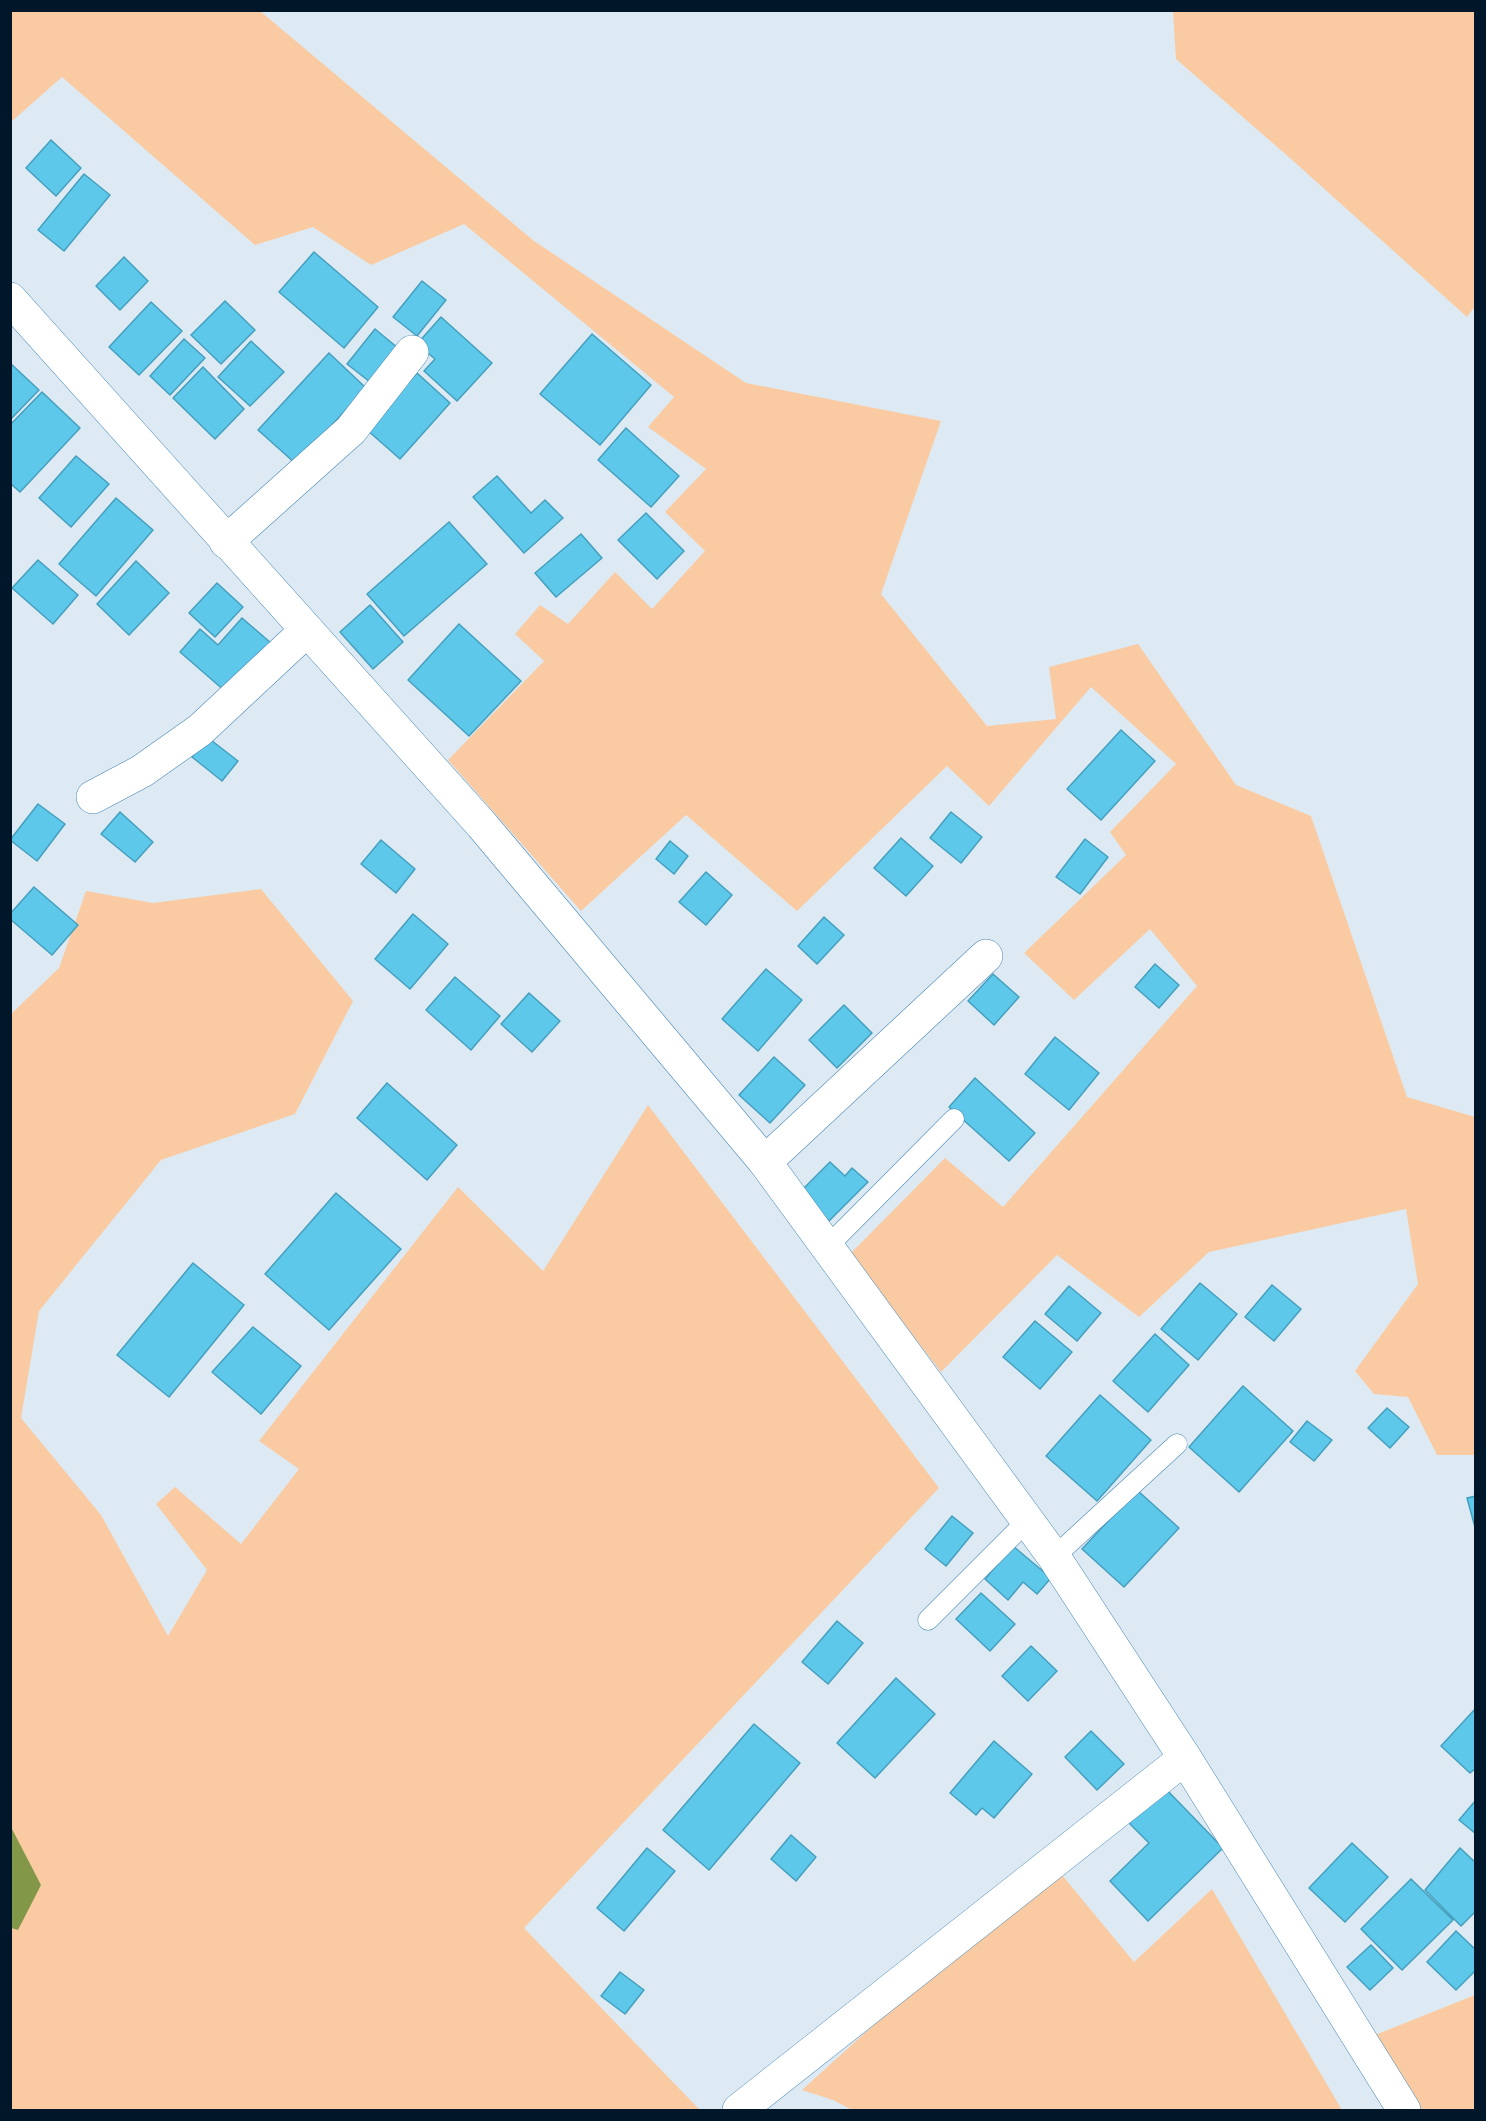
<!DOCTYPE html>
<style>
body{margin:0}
#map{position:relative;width:1486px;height:2121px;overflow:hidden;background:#ddeaf4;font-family:"Nunito Sans",sans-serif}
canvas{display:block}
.frame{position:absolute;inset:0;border:12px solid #001729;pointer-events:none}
</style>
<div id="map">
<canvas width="1486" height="2121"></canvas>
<div class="frame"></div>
</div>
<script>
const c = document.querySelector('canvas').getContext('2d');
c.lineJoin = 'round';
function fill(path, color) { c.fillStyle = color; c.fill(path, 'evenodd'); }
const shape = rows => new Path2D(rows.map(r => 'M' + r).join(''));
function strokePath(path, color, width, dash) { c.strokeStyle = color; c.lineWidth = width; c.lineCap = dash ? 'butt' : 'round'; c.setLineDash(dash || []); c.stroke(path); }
const green = shape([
 [11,11,260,11,534,241,746,383,941,421,881,594,987,726,1056,719,1049,667,1138,644,1236,785,1311,816,1407,1097,1475,1117,1475,1455,1437,1455,1408,1397,1374,1394,1355,1371,1418,1284,1406,1209,1209,1252,1139,1317,1057,1255,941,1372,850,1254,945,1158,1003,1207,1197,986,1150,929,1074,1000,1024,953,1126,855,1110,832,1176,764,1091,687,989,806,947,766,797,911,686,815,581,911,448,760,544,661,515,634,540,605,568,624,615,572,652,609,705,551,665,512,706,469,648,427,674,397,464,224,371,265,313,227,255,245,62,77,11,122],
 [1173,11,1475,11,1476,305,1467,317,1291,159,1176,59],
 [261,889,353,1001,295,1114,161,1160,39,1311,21,1418,101,1515,168,1636,207,1570,156,1504,175,1487,241,1544,299,1469,259,1441,458,1187,543,1271,648,1105,939,1488,524,1928,700,2110,11,2110,11,1014,59,968,86,891,153,903],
 [1052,1863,1134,1962,1212,1889,1342,2110,852,2110,833,2100,802,2090],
 [1475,1995,1475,2110,1422,2110,1375,2035]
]);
const water = shape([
 [11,1827,41,1885,18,1930,11,1928]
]);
const building = shape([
 [51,140,81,168,56,196,26,168,51,140],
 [84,174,110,195,64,251,38,230,84,174],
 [314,252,378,307,344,348,279,292,314,252],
 [124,257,148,281,120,310,96,286,124,257],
 [422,281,446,300,417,336,393,317,422,281],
 [225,301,255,330,221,364,191,335,225,301],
 [151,302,182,331,139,375,109,347,151,302],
 [441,317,492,363,457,401,424,371,435,359,417,344,441,317],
 [375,329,398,348,370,382,347,364,375,329],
 [592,334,651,385,600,445,540,394,592,334],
 [184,339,205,358,170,395,150,376,184,339],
 [251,341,284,372,250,406,218,377,251,341],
 [329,353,366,388,296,464,258,430,329,353],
 [10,363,39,390,10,420,10,363],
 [203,367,244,409,215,439,173,398,203,367],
 [417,373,450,403,400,459,366,429,417,373],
 [42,392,80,428,20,492,10,483,10,425,42,392],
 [626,428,679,476,651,507,598,460,626,428],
 [76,456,109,484,71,527,39,498,76,456],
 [497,476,531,513,545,500,563,518,524,553,473,497,497,476],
 [116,498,153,530,96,596,59,564,116,498],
 [646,513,684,551,657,579,618,540,646,513],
 [449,522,487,564,404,636,367,594,449,522],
 [581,534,602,558,556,597,535,573,581,534],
 [38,560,78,595,53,624,12,588,38,560],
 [136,561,169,593,129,635,97,604,136,561],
 [217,583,243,607,215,637,189,613,217,583],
 [370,605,403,642,373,669,340,632,370,605],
 [242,618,271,643,226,692,180,652,200,629,218,645,242,618],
 [459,624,521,681,469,736,408,680,459,624],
 [1121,730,1155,761,1101,820,1067,789,1121,730],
 [207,737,238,761,222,781,192,757,207,737],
 [38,804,65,824,37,861,10,840,38,804],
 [120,812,153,842,135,862,101,834,120,812],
 [951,812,982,837,961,863,930,838,951,812],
 [901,838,933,866,906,896,874,868,901,838],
 [1085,839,1108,857,1080,894,1056,877,1085,839],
 [381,840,415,869,396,893,361,864,381,840],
 [670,841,688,856,674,874,656,859,670,841],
 [706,872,732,895,706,925,679,902,706,872],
 [34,887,78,925,52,955,10,919,10,914,34,887],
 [413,914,448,944,410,989,375,959,413,914],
 [824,917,844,935,817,964,798,946,824,917],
 [1155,964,1179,985,1159,1008,1135,987,1155,964],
 [766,969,802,1000,758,1051,722,1019,766,969],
 [993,974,1019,997,994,1025,968,1001,993,974],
 [455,977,500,1016,471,1050,426,1010,455,977],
 [529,993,560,1021,532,1052,501,1024,529,993],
 [844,1005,872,1033,837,1068,809,1040,844,1005],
 [1055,1037,1099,1073,1069,1110,1025,1074,1055,1037],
 [774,1057,805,1085,770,1123,739,1095,774,1057],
 [975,1078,1035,1133,1009,1161,949,1107,975,1078],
 [387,1083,457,1145,427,1180,357,1118,387,1083],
 [830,1162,845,1176,852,1168,868,1182,829,1221,800,1192,830,1162],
 [336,1193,401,1249,329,1330,265,1274,336,1193],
 [193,1263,244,1305,169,1397,117,1355,193,1263],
 [1200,1283,1237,1314,1198,1360,1161,1329,1200,1283],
 [1272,1285,1301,1309,1274,1341,1245,1317,1272,1285],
 [1069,1286,1101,1313,1077,1341,1045,1314,1069,1286],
 [1035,1321,1072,1352,1040,1389,1003,1357,1035,1321],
 [253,1327,301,1366,261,1414,212,1372,253,1327],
 [1155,1334,1189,1365,1148,1412,1113,1381,1155,1334],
 [1243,1386,1293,1431,1239,1492,1189,1447,1243,1386],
 [1100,1395,1151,1440,1097,1501,1046,1456,1100,1395],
 [1387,1408,1409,1427,1390,1448,1368,1428,1387,1408],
 [1307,1421,1332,1440,1314,1461,1290,1442,1307,1421],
 [1137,1490,1179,1528,1124,1587,1082,1549,1137,1490],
 [1476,1496,1476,1531,1467,1498,1476,1496],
 [952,1516,973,1533,946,1566,925,1549,952,1516],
 [1013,1546,1051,1578,1037,1594,1023,1582,1008,1600,985,1579,1013,1546],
 [981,1593,1015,1624,990,1651,956,1619,981,1593],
 [837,1621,863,1643,828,1684,802,1662,837,1621],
 [1031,1646,1057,1671,1028,1701,1002,1676,1031,1646],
 [896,1678,935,1714,875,1778,837,1743,896,1678],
 [1476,1708,1476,1768,1470,1773,1441,1746,1476,1708],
 [754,1724,800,1763,709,1870,663,1830,754,1724],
 [1091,1731,1124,1764,1097,1790,1065,1757,1091,1731],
 [994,1741,1032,1774,994,1818,982,1808,976,1815,950,1793,994,1741],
 [1164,1787,1223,1848,1148,1921,1110,1881,1149,1843,1128,1822,1164,1787],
 [1476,1800,1476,1834,1459,1820,1476,1800],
 [791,1835,816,1857,796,1881,771,1859,791,1835],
 [1352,1843,1388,1877,1345,1922,1309,1888,1352,1843],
 [647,1848,675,1871,624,1931,597,1908,647,1848],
 [1460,1848,1476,1863,1476,1911,1461,1926,1425,1890,1460,1848],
 [1411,1879,1453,1920,1402,1970,1361,1929,1411,1879],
 [1456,1931,1476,1950,1476,1970,1456,1990,1427,1962,1456,1931],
 [1371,1945,1393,1968,1370,1990,1347,1967,1371,1945],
 [620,1972,644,1990,625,2014,601,1996,620,1972]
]);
const service = shape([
 [827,1247,954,1119],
 [1054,1557,1177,1444],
 [928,1620,1027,1521]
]);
const minor = shape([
 [226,542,351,430,412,352],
 [93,797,142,771,200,730,306,631],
 [765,1162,986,956],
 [739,2110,1185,1758]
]);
const tertiary = shape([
 [10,299,482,825,765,1162,1054,1557,1185,1758,1404,2110]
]);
fill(green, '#facba2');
fill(water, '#829848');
fill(building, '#5ec8eb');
strokePath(building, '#449fbd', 1.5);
strokePath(service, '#4988b6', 21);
strokePath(minor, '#4988b6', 34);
strokePath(tertiary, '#4988b6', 34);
strokePath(service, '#fff', 20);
strokePath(minor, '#fff', 33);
strokePath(tertiary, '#fff', 33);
</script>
